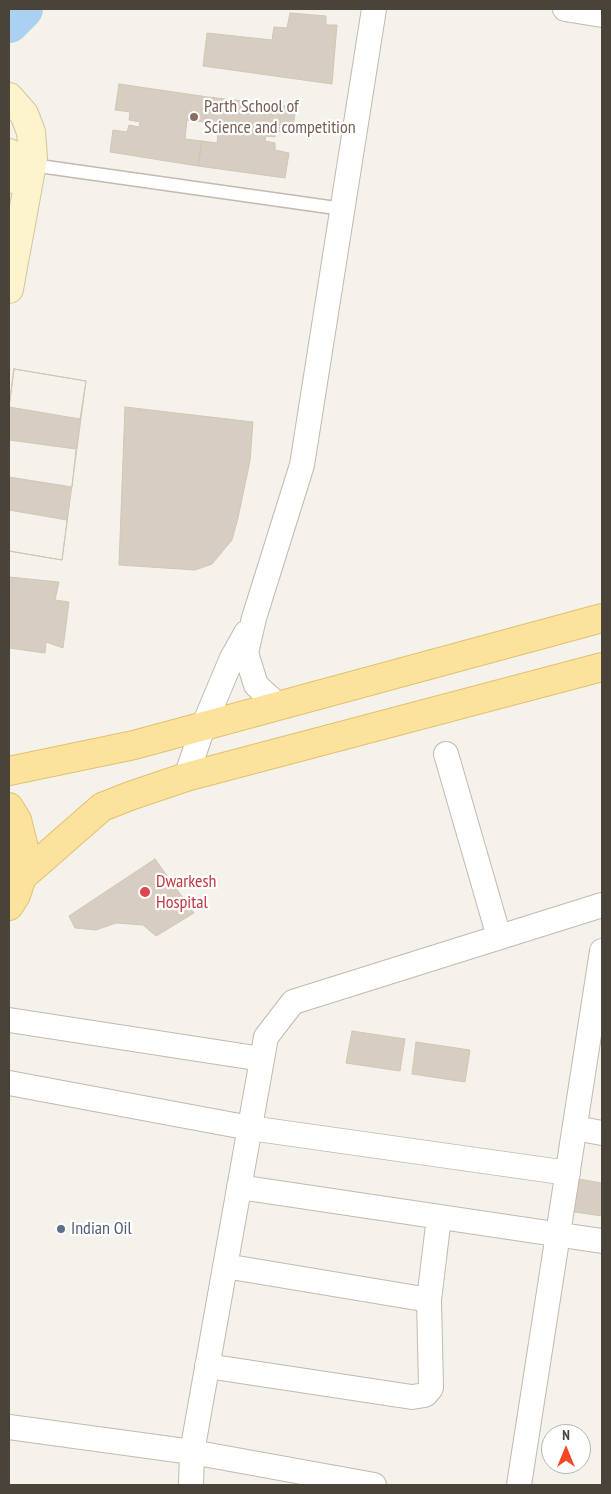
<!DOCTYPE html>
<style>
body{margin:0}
#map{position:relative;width:611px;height:1494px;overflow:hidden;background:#f5f2eb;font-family:"PT Sans Narrow",sans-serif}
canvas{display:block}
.frame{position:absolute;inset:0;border:10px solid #494339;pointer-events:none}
.north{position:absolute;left:541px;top:1424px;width:50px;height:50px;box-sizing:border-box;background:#fff;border:1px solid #b6b4b0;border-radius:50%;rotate:0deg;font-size:14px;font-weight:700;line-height:20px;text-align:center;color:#494339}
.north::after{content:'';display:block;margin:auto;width:18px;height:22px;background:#f44723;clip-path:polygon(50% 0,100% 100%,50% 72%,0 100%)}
</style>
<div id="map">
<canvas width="611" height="1494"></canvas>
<div class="frame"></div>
<div class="north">N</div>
</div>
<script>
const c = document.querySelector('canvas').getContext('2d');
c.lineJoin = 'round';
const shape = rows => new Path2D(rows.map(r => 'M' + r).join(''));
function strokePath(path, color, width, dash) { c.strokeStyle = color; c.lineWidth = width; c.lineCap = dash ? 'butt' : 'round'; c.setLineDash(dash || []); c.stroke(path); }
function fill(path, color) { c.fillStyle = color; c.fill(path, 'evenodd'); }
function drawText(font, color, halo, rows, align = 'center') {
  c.font = font + ' "PT Sans Narrow",sans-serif'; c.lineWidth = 4.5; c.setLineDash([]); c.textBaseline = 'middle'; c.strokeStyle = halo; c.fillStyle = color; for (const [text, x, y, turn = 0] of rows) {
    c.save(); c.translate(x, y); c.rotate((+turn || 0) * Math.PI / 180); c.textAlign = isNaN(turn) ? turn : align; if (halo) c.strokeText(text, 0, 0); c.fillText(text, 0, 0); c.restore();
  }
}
const river = shape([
 [9,23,23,9]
]);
const building = shape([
 [290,13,326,16,326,25,337,25,332,84,203,66,207,33,272,40,274,27,287,28,290,13],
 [119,84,208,97,205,122,187,120,185,139,202,141,198,166,110,152,113,130,127,132,129,125,139,127,140,122,129,120,130,112,115,110,119,84],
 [208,97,296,107,292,133,277,131,275,137,266,136,265,141,275,143,275,150,289,153,285,178,198,166,202,141,217,143,219,125,205,122,208,97],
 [14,369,86,381,62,560,9,551,9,407,14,369],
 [14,369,86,381,80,419,9,407,14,369],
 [125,407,253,422,250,461,238,518,232,540,212,564,195,570,119,565,125,407],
 [9,440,76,449,72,487,9,477,9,440],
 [9,510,67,520,62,560,9,551,9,510],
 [9,577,59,582,55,600,69,602,63,648,46,642,45,653,9,648,9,577],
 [155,859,194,913,156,936,143,925,116,923,96,930,75,928,69,916,155,859],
 [352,1031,405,1039,400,1071,346,1063,352,1031],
 [416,1042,470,1050,465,1082,412,1074,416,1042],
 [573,1178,602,1183,602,1216,568,1211,573,1178]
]);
const lane = shape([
 [32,165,343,209]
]);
const street = shape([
 [565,9,602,15],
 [279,706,256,685,246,653,254,618,302,465,374,9],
 [446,754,499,937],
 [186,777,203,727,232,658,246,633],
 [9,1020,262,1059],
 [9,1083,250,1128,568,1173],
 [575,1128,602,1133],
 [239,1187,602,1241],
 [225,1266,429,1300],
 [207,1366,412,1397,425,1395,431,1388,429,1300,439,1217],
 [9,1427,192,1452,374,1485],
 [191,1485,192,1452,266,1037,293,1002,602,905],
 [519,1485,602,951]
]);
const secondary = shape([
 [9,97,24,114,31,132,33,158,9,289],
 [9,153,9,179]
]);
const primary = shape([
 [9,771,134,745,602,618],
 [9,807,17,820,24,848,22,877,16,895,9,906],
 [22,877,102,807,130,796,186,777,602,667]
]);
const markers = [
 [194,117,5,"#8d6e63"],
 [145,892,6,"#e0444e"],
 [61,1229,5,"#5c6f8a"]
];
const educationNames = [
 ["Parth School of",204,107],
 ["Science and competition",204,128]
];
const healthNames = [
 ["Dwarkesh",156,882],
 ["Hospital",156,903]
];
const serviceNames = [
 ["Indian Oil",71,1229]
];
strokePath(river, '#aad1ef', 40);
fill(building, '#d7cec1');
strokePath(building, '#d1c6b4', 1);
strokePath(lane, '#c1baae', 15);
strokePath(street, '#c1baae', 26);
strokePath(secondary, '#d3c69c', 30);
strokePath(primary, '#e1c16d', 30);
strokePath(lane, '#fff', 12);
strokePath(street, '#fff', 24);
strokePath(secondary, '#fdf3cd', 28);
strokePath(primary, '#fce39d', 28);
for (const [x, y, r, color] of markers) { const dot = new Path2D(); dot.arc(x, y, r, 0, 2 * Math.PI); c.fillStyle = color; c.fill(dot); strokePath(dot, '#fff', 2); }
drawText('18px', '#785e54', '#fff', educationNames, 'left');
drawText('18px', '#be3a42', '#fff', healthNames, 'left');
drawText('18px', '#4e5e75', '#fff', serviceNames, 'left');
</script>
